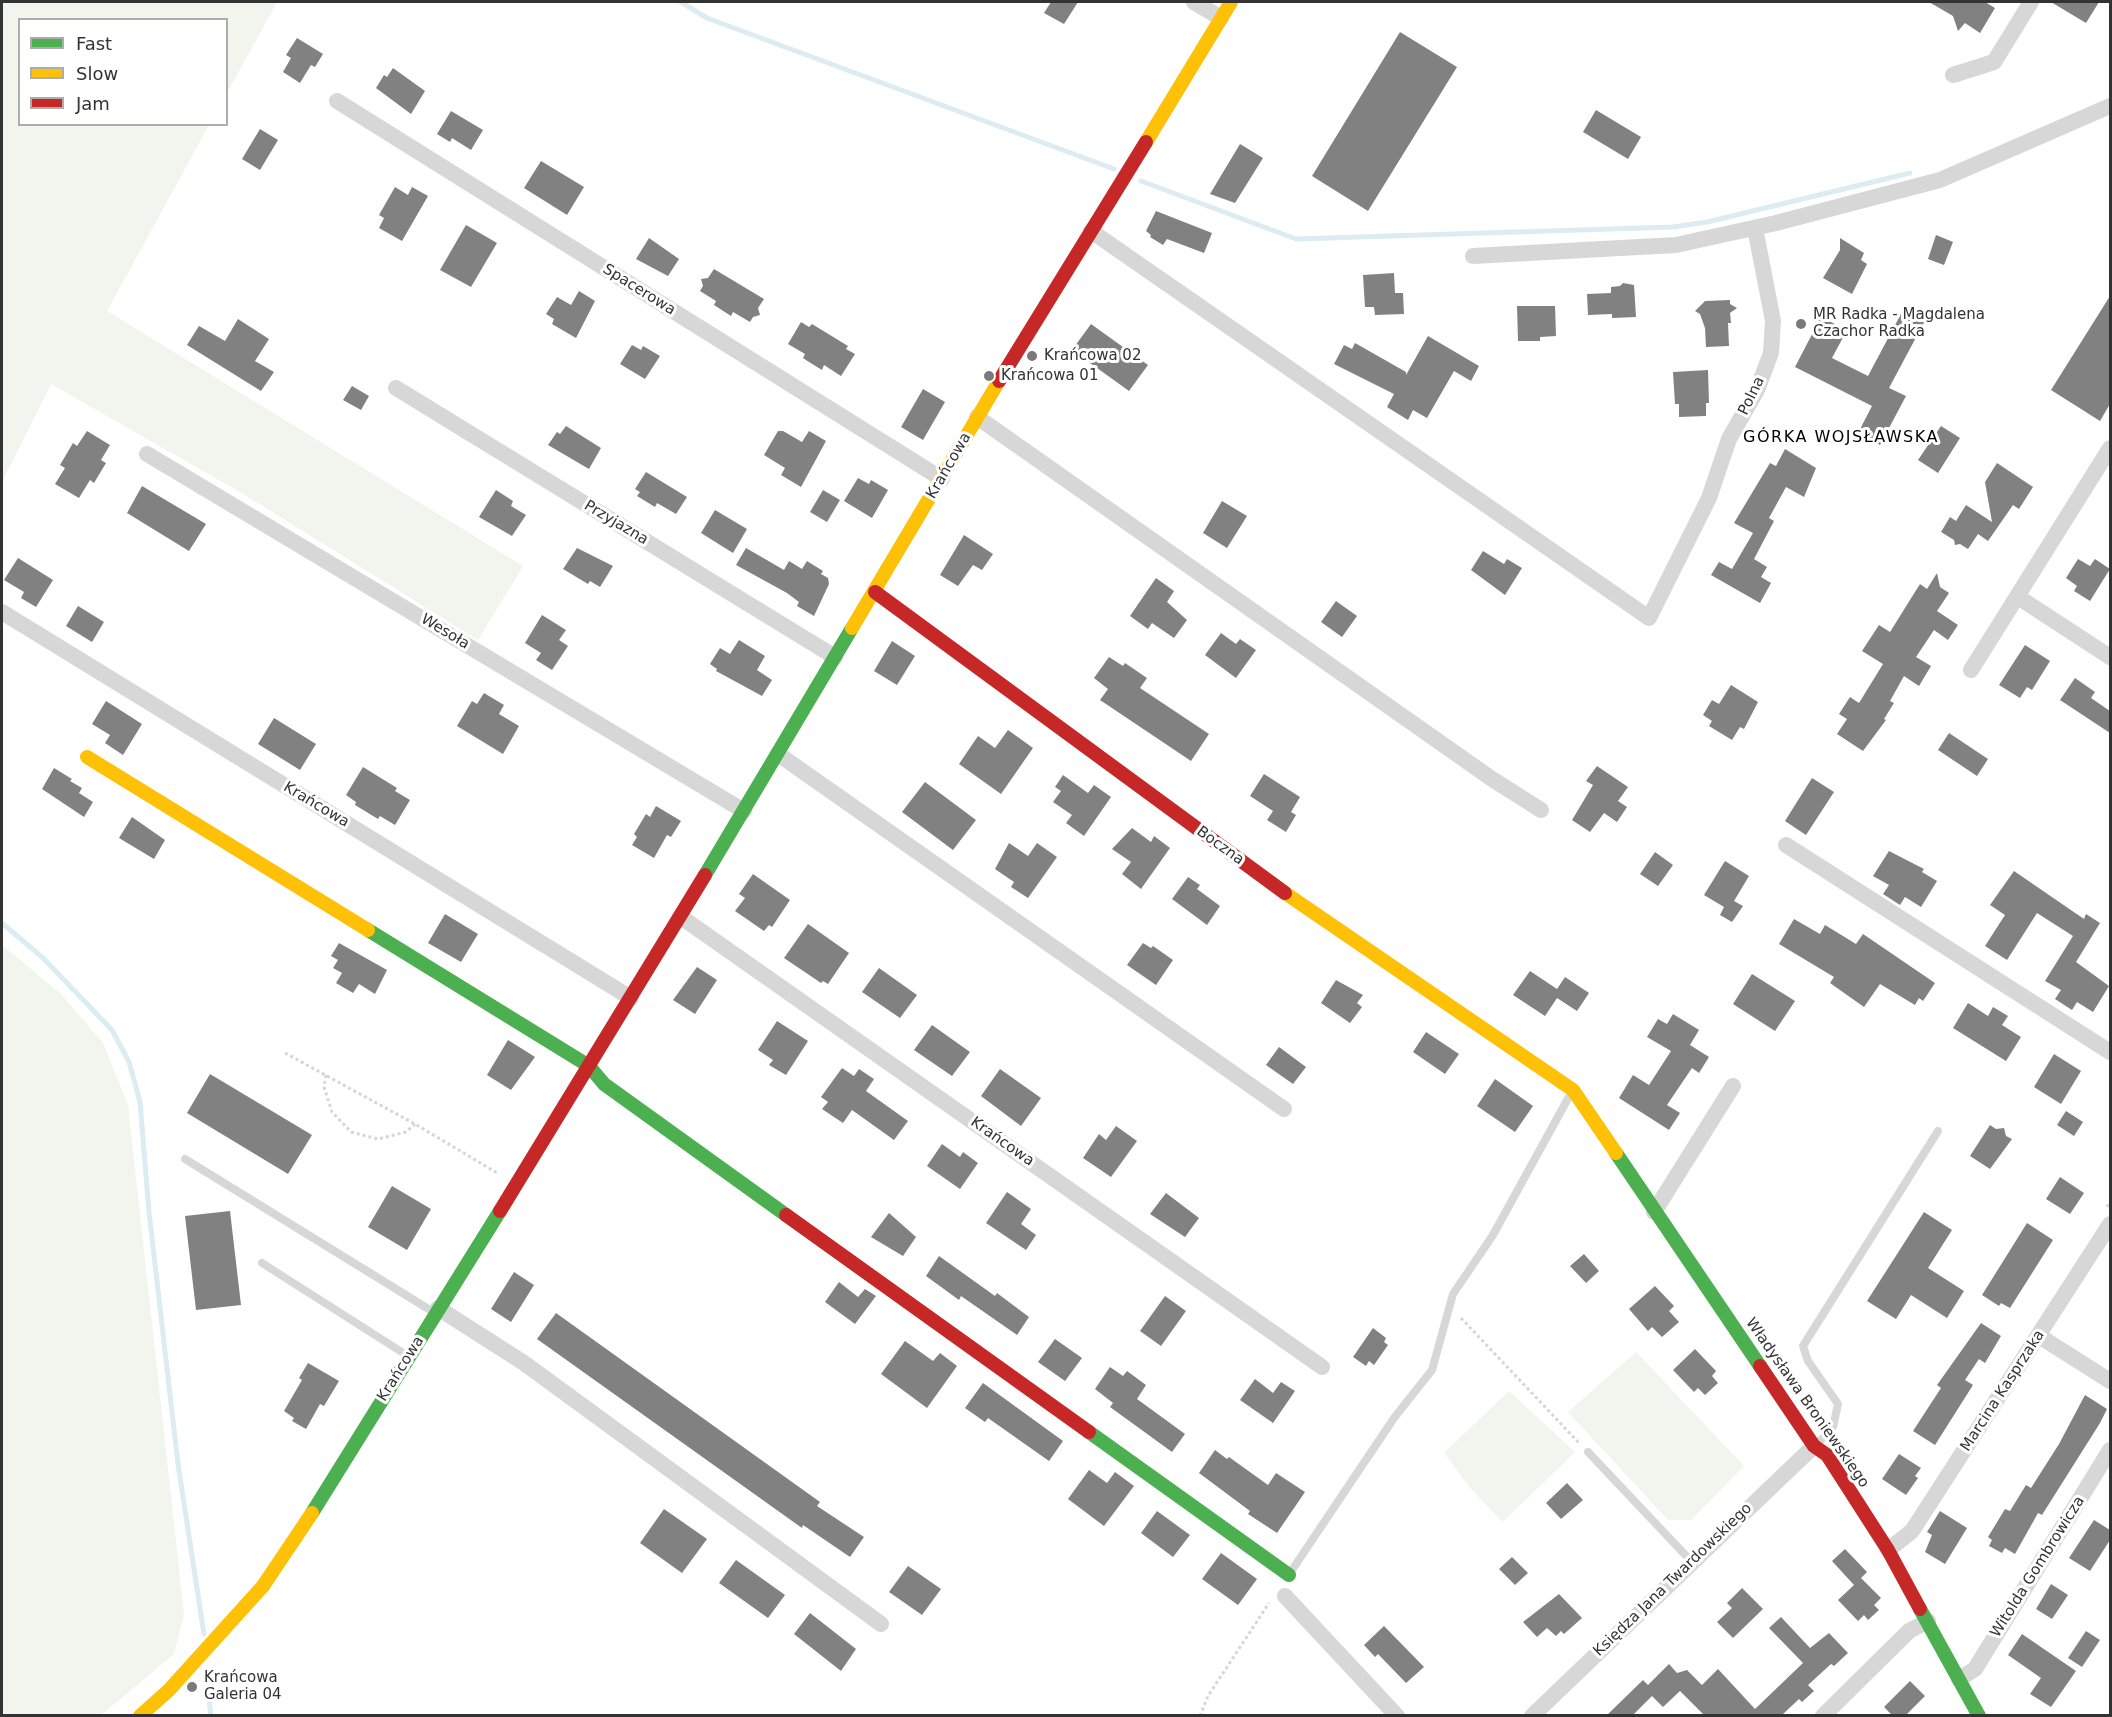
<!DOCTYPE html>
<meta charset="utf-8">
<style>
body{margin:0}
#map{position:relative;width:2112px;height:1717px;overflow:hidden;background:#fff;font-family:"DejaVu Sans",sans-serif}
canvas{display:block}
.frame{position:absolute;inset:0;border:3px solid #333;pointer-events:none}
.legend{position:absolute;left:18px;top:18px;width:210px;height:108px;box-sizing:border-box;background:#fff;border:2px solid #adadad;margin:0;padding:8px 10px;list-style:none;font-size:18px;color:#333}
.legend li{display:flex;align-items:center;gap:12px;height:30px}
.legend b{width:30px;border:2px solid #adadad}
</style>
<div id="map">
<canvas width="2112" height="1717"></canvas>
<div class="frame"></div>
<ul class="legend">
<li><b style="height:8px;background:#4caf50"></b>Fast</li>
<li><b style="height:8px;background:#ffc107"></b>Slow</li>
<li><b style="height:8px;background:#c62828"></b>Jam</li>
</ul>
</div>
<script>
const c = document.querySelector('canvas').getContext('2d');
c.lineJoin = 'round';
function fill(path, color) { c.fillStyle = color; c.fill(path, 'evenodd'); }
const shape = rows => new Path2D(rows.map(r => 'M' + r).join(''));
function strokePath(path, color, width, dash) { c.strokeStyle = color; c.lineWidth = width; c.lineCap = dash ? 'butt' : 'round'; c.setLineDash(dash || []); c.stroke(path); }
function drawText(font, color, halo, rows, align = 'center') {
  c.font = font + ' "DejaVu Sans",sans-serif'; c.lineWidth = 6; c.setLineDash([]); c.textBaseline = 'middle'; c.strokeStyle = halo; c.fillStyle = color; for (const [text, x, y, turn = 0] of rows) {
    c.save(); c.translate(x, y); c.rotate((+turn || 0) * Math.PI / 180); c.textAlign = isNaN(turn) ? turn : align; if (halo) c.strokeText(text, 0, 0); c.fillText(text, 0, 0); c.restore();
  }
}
const green = shape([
 [2,2,277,2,227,93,226,20,20,20,20,124,209,125,107,311,523,566,478,640,245,495,51,384,2,482],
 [2,945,61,994,103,1043,128,1105,184,1615,174,1654,101,1715,2,1715],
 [1636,1352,1744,1466,1691,1520,1668,1520,1568,1412],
 [1509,1391,1575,1452,1503,1522,1471,1489,1444,1453]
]);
const stream = shape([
 [681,2,707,18,1114,169],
 [1141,181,1296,239,1673,227,1707,222,1910,173],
 [2,923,43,958,112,1030,129,1062,140,1102,149,1212,178,1464,204,1634],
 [206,1678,211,1716]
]);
const building = shape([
 [1051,2,1078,2,1064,24,1044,13],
 [1929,2,1985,2,1995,8,1980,33,1965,23,1958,31,1953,16],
 [2051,2,2099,2,2086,23],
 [1400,32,1457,67,1368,211,1312,176],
 [297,38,323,54,315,67,311,65,300,83,283,72,291,58,286,55],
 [393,68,425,91,411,114,376,88,384,75,387,77],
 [1596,110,1641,137,1628,159,1583,132],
 [451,111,483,130,471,150,452,138,450,142,437,134],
 [260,129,278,140,260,170,242,159],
 [1240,144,1263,158,1235,203,1210,194],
 [541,161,584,187,567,215,524,188],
 [395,187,408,195,412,187,428,196,402,241,379,228,384,218,379,215],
 [1156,211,1212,233,1204,253,1167,239,1163,245,1150,237,1151,235,1146,231],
 [466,225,497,243,471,287,440,270],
 [1936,235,1953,242,1944,265,1928,259],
 [649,238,679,259,668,276,636,259],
 [1840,238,1864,253,1861,260,1867,264,1852,294,1823,278,1840,250],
 [714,269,764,299,758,308,760,315,753,317,750,322,733,312,731,316,714,305,716,301,700,291,703,286,701,279,708,278],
 [1394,273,1395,293,1403,293,1404,314,1375,315,1374,307,1365,307,1363,275],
 [1623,283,1634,285,1636,317,1612,318,1612,314,1588,315,1587,294,1611,293,1611,287,1620,286],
 [579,291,595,301,576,338,552,324,554,319,546,314,557,297,571,305],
 [2110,296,2110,404,2100,421,2051,390],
 [1730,300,1730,304,1737,308,1730,313,1731,323,1728,323,1729,346,1706,347,1705,328,1700,314,1695,311,1705,301],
 [1517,306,1555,306,1556,336,1540,337,1540,341,1518,341],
 [1912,307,1928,315,1889,388,1906,396,1880,445,1858,433,1872,406,1795,367,1821,317,1847,330,1832,358,1868,376,1902,312,1907,315],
 [238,319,269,339,255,361,274,372,261,391,187,345,199,326,225,341],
 [801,322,809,327,812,324,848,346,846,349,855,354,841,376,824,365,822,370,809,362,803,358,805,354,788,344],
 [1091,324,1148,365,1129,391,1072,350],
 [1428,336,1479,366,1471,381,1454,371,1427,418,1413,410,1408,420,1387,407,1394,394,1334,364,1344,345,1352,349,1355,343,1406,372,1406,375],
 [632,345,641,350,643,346,660,356,645,379,620,364],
 [1708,370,1709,403,1706,403,1706,416,1679,417,1679,404,1675,404,1673,372],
 [352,386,369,396,361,410,343,400],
 [923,389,945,402,923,440,901,427],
 [566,426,601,448,589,469,548,445,557,432,560,434],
 [1941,426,1960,438,1938,473,1918,460],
 [87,431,110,445,101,460,106,463,94,483,90,480,79,498,55,484,65,468,60,465,73,443,77,446],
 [778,431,783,431,802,442,809,431,826,441,801,487,781,475,785,468,764,455],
 [1785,449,1816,468,1804,497,1786,487,1769,518,1774,521,1754,559,1767,567,1761,577,1771,583,1760,603,1711,575,1719,562,1732,569,1753,533,1734,523,1770,463,1776,466],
 [1997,463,2033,487,2019,509,2013,505,1988,541,1978,534,1968,549,1960,544,1955,545,1954,540,1941,532,1950,517,1956,521,1966,505,1992,522,1985,482],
 [646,472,687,497,676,514,657,503,655,507,637,496,640,492,635,489],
 [858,478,869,484,871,480,888,490,872,518,844,501],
 [142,486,206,524,189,551,127,513],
 [496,490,513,501,511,506,526,515,512,536,479,517],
 [823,490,840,500,827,522,810,512],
 [1222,501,1247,516,1227,548,1203,533],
 [715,510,747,529,733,553,701,533],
 [964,535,993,554,982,570,973,565,958,586,940,575],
 [577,548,613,566,600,587,590,581,588,584,563,569],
 [746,548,784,570,789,561,802,569,807,561,823,571,821,574,828,578,829,584,814,616,797,606,799,602,787,593,736,565],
 [1483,551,1504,564,1507,559,1522,568,1505,595,1471,570],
 [18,558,53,580,36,607,21,598,24,592,4,580],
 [2078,559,2090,566,2095,559,2110,569,2090,601,2074,591,2077,586,2066,578],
 [1937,573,1940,587,1949,593,1937,611,1958,625,1948,640,1934,630,1916,657,1931,666,1919,686,1904,676,1890,701,1894,703,1884,719,1886,720,1863,751,1837,734,1847,719,1839,714,1850,697,1859,703,1883,664,1862,651,1879,625,1890,632,1920,584,1927,589],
 [1156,578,1174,591,1167,602,1187,620,1174,638,1152,623,1148,629,1130,616],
 [1336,601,1357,616,1342,637,1321,622],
 [78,606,104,622,92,642,66,626],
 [542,615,566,630,559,640,568,646,552,670,536,660,541,653,525,643],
 [1221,633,1236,644,1240,639,1256,650,1236,678,1205,655],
 [739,640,765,656,757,670,772,680,762,696,716,671,717,669,710,664,720,648,730,654],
 [892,641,915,656,897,685,874,671],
 [2025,645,2050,661,2032,690,2027,687,2020,698,1999,685],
 [1109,657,1123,666,1125,663,1147,678,1140,688,1209,734,1191,761,1100,700,1108,689,1094,678],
 [2075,678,2095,692,2091,698,2110,711,2110,733,2060,700],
 [1731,685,1758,702,1744,729,1740,727,1732,740,1709,726,1712,721,1703,715,1712,700,1719,704],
 [484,693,504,705,499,714,519,726,503,754,457,726,472,701,477,704],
 [106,701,142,724,123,755,105,743,110,735,92,724],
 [274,718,316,744,300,770,258,744],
 [1008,730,1033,748,1001,794,959,764,978,736,995,748],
 [1949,733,1988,759,1977,776,1938,750],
 [1597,766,1628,787,1618,801,1627,807,1617,822,1604,813,1590,832,1572,820,1593,785,1586,781],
 [363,767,397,788,395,791,410,800,395,825,380,816,378,819,355,805,356,802,346,795],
 [54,768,72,779,70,781,82,788,79,793,93,802,84,817,42,789],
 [1264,774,1300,797,1291,812,1296,815,1286,832,1267,820,1273,811,1250,796],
 [1063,775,1088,793,1094,785,1111,797,1084,836,1066,823,1072,815,1053,802,1061,791,1055,787],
 [1812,778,1834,792,1806,835,1785,821],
 [925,782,976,820,953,850,902,812],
 [656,806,681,821,671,837,667,835,654,858,632,845,637,837,634,834,646,814,650,817],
 [132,817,165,840,154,859,119,838],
 [1132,828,1151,842,1154,836,1170,848,1141,889,1122,874,1131,862,1112,849],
 [1009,843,1028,856,1037,843,1057,857,1028,898,1011,887,1014,882,995,869],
 [1889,851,1924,869,1922,872,1937,881,1921,907,1905,897,1900,905,1883,894,1889,885,1873,876],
 [1655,852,1673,865,1658,886,1640,874],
 [1725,861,1749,876,1734,901,1743,906,1732,922,1720,915,1724,907,1704,895],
 [2014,871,2084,919,2086,914,2100,923,2076,962,2109,986,2093,1012,2077,1002,2072,1010,2055,999,2061,990,2045,981,2073,936,2037,913,2007,960,1985,946,2005,915,1990,905],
 [753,874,790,900,772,927,769,925,764,931,735,911,745,898,739,894],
 [1188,877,1200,885,1197,889,1220,906,1207,925,1172,899],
 [445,914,478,934,461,962,428,943],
 [1794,919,1820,934,1825,925,1856,944,1863,934,1935,983,1923,1001,1919,998,1915,1005,1880,984,1864,1007,1830,983,1834,977,1779,944],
 [808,924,849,953,828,984,823,981,821,983,784,958],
 [339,943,387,970,375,994,359,984,353,993,336,983,342,973,333,968,338,960,331,956],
 [1143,943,1151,948,1153,946,1173,960,1156,985,1127,965],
 [697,967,717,980,695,1014,673,1000],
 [879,968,917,995,900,1018,862,992],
 [1530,971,1557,989,1565,977,1589,993,1577,1011,1557,998,1545,1016,1513,995],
 [1752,974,1795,1001,1775,1031,1733,1004],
 [1336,980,1363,995,1357,1003,1362,1007,1350,1023,1321,1003],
 [1968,1003,1988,1016,1993,1007,2008,1016,2002,1025,2021,1037,2006,1061,1953,1028],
 [1673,1014,1699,1030,1690,1045,1709,1057,1699,1073,1692,1068,1667,1105,1680,1113,1669,1130,1619,1098,1633,1075,1649,1085,1671,1051,1647,1037,1658,1019,1667,1024],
 [777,1021,808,1041,786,1075,769,1065,773,1060,758,1050],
 [932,1025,970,1052,952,1076,914,1050],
 [1426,1032,1459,1054,1445,1074,1413,1052],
 [508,1040,535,1057,511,1090,487,1075],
 [1279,1047,1306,1067,1293,1084,1266,1065],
 [2054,1054,2081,1071,2061,1104,2034,1087],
 [842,1068,854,1076,859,1069,874,1079,866,1091,908,1121,894,1140,852,1110,843,1123,822,1109,828,1102,821,1097],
 [1000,1069,1041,1098,1021,1126,981,1096],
 [210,1074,312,1135,288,1174,187,1113],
 [1495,1079,1533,1106,1515,1132,1477,1106],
 [2066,1111,2083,1122,2074,1136,2057,1125],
 [1990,1125,1996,1129,2004,1128,2006,1136,2012,1139,1990,1169,1970,1156],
 [1116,1126,1137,1141,1111,1177,1083,1158,1099,1134,1106,1140],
 [942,1144,960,1157,963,1152,978,1163,960,1189,927,1166],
 [2060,1177,2084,1193,2070,1214,2046,1199],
 [392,1186,431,1209,407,1250,368,1227],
 [1007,1192,1031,1209,1021,1224,1036,1235,1026,1250,986,1223],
 [1166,1193,1199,1218,1185,1237,1150,1214],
 [230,1211,241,1305,196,1310,185,1216],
 [1924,1212,1952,1230,1928,1268,1964,1291,1947,1318,1911,1295,1896,1319,1867,1301],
 [889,1213,916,1237,903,1256,871,1237],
 [2027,1223,2053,1240,2010,1308,2001,1303,1999,1306,1982,1295],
 [1584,1254,1599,1271,1586,1283,1570,1266],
 [939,1256,995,1296,997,1293,1029,1317,1017,1335,961,1296,959,1300,926,1276],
 [514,1272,534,1285,511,1322,491,1309],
 [839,1282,858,1297,865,1289,876,1296,855,1324,825,1302],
 [1655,1286,1674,1306,1669,1311,1679,1322,1662,1337,1652,1327,1648,1331,1629,1309],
 [1165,1296,1186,1311,1161,1346,1140,1331],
 [556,1313,820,1502,817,1506,864,1537,850,1557,803,1525,802,1528,537,1339],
 [1981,1323,2001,1336,1985,1363,1979,1359,1965,1380,1973,1385,1935,1445,1913,1431,1941,1388,1937,1385],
 [1373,1328,1386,1338,1384,1342,1388,1345,1374,1365,1369,1361,1366,1366,1353,1357],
 [1055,1339,1082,1358,1065,1381,1038,1362],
 [905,1341,933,1361,940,1353,957,1366,927,1408,881,1374],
 [1695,1349,1716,1371,1712,1376,1718,1383,1705,1395,1698,1388,1694,1392,1673,1370],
 [308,1363,339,1381,324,1406,320,1404,306,1429,292,1421,294,1418,284,1411,302,1380,299,1378],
 [1110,1367,1123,1376,1127,1371,1146,1385,1137,1399,1185,1434,1172,1452,1110,1407,1113,1403,1095,1389],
 [1255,1379,1273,1393,1281,1382,1295,1391,1273,1423,1240,1400],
 [983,1383,1063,1441,1049,1461,988,1418,985,1422,965,1408],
 [2085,1395,2107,1409,2100,1423,2042,1515,2038,1513,2015,1554,2005,1548,2002,1553,1989,1546,1992,1540,1988,1537,2005,1509,2010,1511,2026,1485,2031,1488,2059,1444],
 [1215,1450,1227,1459,1229,1457,1268,1485,1276,1473,1305,1492,1277,1533,1248,1514,1250,1511,1199,1473],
 [1899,1454,1921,1468,1915,1476,1918,1478,1906,1495,1882,1479],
 [1089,1470,1107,1483,1115,1472,1134,1486,1104,1526,1068,1499],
 [1567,1483,1583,1500,1561,1519,1546,1503],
 [664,1509,707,1539,682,1573,640,1543],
 [1157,1511,1190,1535,1173,1557,1141,1533],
 [1940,1511,1967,1528,1945,1564,1925,1552,1932,1535,1927,1532],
 [2094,1520,2110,1530,2110,1540,2090,1571,2069,1558],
 [1845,1549,1867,1572,1856,1583,1861,1578,1881,1598,1874,1605,1879,1610,1868,1620,1864,1615,1858,1621,1838,1600,1854,1585,1832,1561],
 [1221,1553,1257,1579,1238,1605,1202,1579],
 [1512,1557,1528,1573,1515,1585,1499,1569],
 [736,1560,785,1595,768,1618,719,1583],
 [908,1566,941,1589,922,1615,889,1592],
 [2051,1584,2068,1595,2052,1619,2036,1609],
 [1742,1588,1763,1609,1733,1638,1717,1622,1732,1608,1727,1603],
 [1559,1594,1582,1618,1564,1634,1561,1631,1556,1636,1547,1628,1537,1637,1523,1622],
 [810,1613,856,1649,841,1671,794,1634],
 [1781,1617,1810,1648,1829,1633,1848,1653,1834,1666,1831,1664,1808,1685,1814,1691,1802,1702,1799,1699,1781,1716,1705,1716,1680,1691,1663,1707,1652,1696,1632,1716,1606,1716,1643,1680,1648,1685,1669,1664,1677,1673,1687,1670,1702,1685,1718,1669,1755,1709,1803,1663,1769,1628],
 [1384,1626,1424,1667,1406,1683,1378,1654,1375,1657,1364,1645],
 [2086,1631,2100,1640,2082,1667,2068,1658],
 [2022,1634,2076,1671,2051,1707,2030,1694,2041,1678,2008,1655],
 [1910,1681,1925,1696,1905,1716,1893,1716,1884,1707]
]);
const path = shape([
 [285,1053,415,1124,499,1174],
 [326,1075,324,1087,332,1112,351,1132,378,1139,406,1132,415,1124],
 [2107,1207,2110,1201],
 [1461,1318,1580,1444],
 [1200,1716,1208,1696,1269,1603]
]);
const lane = shape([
 [185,1159,435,1313],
 [262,1263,408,1356],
 [1817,1444,1833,1427,1838,1404,1808,1361,1803,1346,1938,1131],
 [1588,1452,1691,1561],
 [1290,1573,1394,1418,1432,1370,1453,1294,1493,1235,1571,1093]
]);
const street = shape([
 [1194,2,1221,18],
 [1953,75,1994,62,2031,2],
 [337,101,942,479],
 [1091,231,1649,618,1709,498,1729,439,1757,390,1771,353,1773,321,1755,228],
 [1473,256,1676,245,1776,223,1940,180,2110,106],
 [396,388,835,657],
 [977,417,1492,779,1541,810],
 [147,454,744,811],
 [2018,597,2110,657],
 [2,612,631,998],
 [1971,670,2110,448],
 [778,754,1284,1109],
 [1786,845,2110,1052],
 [681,917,1322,1367],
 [1654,1212,1733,1086],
 [438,1308,524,1363,881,1624],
 [2039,1336,2110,1381],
 [1888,1550,1912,1531,2110,1224],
 [1285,1596,1397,1716],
 [1959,1679,1975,1669,2110,1450],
 [1532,1716,1814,1446],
 [1823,1716,1909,1631,1928,1621]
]);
const fast = shape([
 [705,875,852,628],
 [368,930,589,1066,604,1084,786,1215],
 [1616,1153,1760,1366],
 [1089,1432,1289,1575],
 [312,1513,500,1211],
 [1920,1609,1979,1716]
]);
const slow = shape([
 [1146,142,1231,2],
 [852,628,999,381],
 [87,757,368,930],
 [1285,893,1573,1090,1616,1153],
 [140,1716,169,1690,263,1586,312,1513]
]);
const jam = shape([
 [999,381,1146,142],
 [875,592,1285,893],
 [500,1211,705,875],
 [786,1215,1089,1432],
 [1760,1366,1814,1446,1827,1455,1888,1550,1920,1609]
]);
const markers = [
 [1801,324,6,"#7a7a7a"],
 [1032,356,6,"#7a7a7a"],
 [989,376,6,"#7a7a7a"],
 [192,1687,6,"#7a7a7a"]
];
const streetNames = [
 ["Spacerowa",639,290,32],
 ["Polna",1752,396,-64],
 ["Krańcowa",949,466,-60],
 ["Przyjazna",616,523,31],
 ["Wesoła",445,632,31],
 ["Krańcowa",316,805,31],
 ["Boczna",1220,846,36],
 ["Krańcowa",1002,1142,35],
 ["Krańcowa",401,1369,-58],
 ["Marcina Kasprzaka",2003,1391,-57],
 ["Władysława Broniewskiego",1807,1403,55],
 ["Witolda Gombrowicza",2038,1567,-58],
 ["Księdza Jana Twardowskiego",1673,1580,-44]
];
const poiNames = [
 ["MR Radka - Magdalena",1813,315],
 ["Czachor Radka",1813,332],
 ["Krańcowa 02",1044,356],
 ["Krańcowa 01",1001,376],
 ["Krańcowa",204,1678],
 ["Galeria 04",204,1695]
];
const neighbourhoodNames = [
 ["GÓRKA WOJSŁAWSKA",1841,438]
];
fill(green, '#f1f5ed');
strokePath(stream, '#ddebf3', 5);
fill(building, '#818181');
strokePath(path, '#d6d6d6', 3, [3, 3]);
strokePath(lane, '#d7d7d7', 8);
strokePath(street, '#d7d7d7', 16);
strokePath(fast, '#4caf50', 14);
strokePath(slow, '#ffc107', 14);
strokePath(jam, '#c62828', 14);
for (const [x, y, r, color] of markers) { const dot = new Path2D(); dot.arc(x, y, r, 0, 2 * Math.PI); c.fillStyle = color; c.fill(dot); strokePath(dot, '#fff', 2); }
drawText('15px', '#333', '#fff', streetNames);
drawText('15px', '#333', '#fff', poiNames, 'left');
c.letterSpacing = '1.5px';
drawText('16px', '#000', '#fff', neighbourhoodNames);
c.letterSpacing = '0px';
</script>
